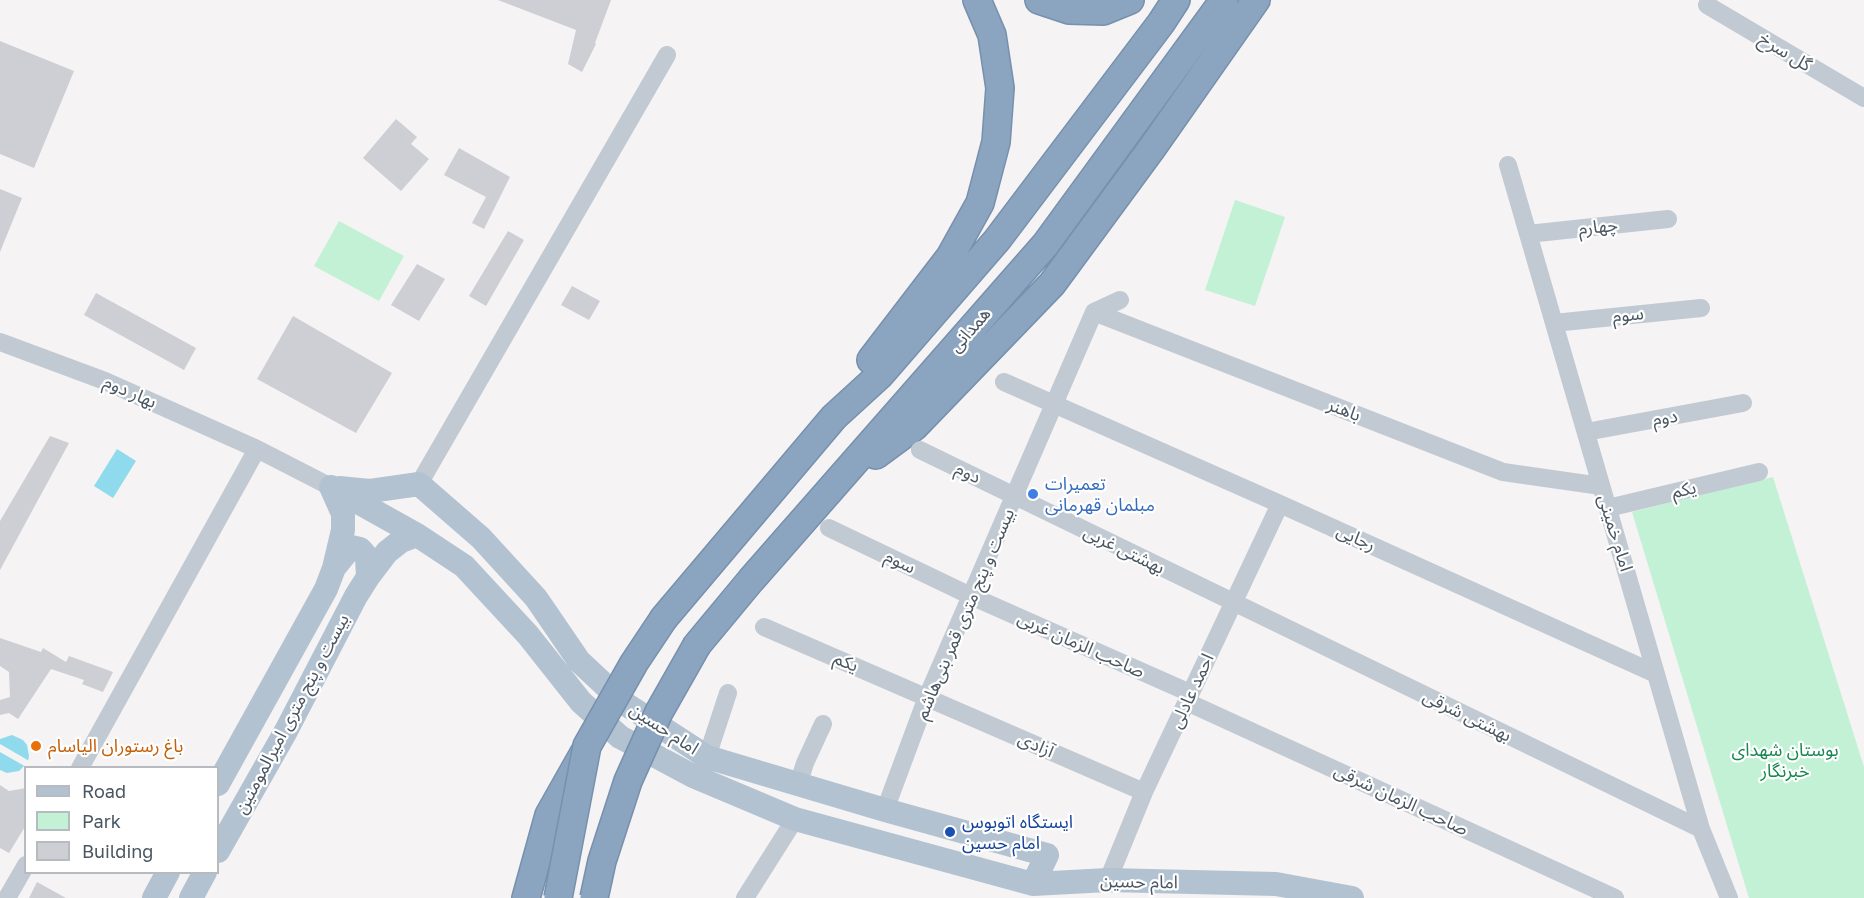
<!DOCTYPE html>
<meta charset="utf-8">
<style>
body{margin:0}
#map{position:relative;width:1864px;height:898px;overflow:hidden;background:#f5f3f3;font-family:"Golos Text",sans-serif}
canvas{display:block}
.legend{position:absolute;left:24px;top:766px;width:195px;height:108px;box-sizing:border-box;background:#fff;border:2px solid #b7bbc0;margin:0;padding:8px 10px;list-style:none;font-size:18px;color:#4a5661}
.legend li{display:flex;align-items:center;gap:12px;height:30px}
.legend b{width:30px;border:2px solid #b7bbc0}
</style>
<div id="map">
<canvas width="1864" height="898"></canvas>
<ul class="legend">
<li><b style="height:8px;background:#b3c2d1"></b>Road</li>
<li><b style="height:16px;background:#c3f1d5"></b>Park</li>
<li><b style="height:16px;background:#cdcfd5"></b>Building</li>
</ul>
</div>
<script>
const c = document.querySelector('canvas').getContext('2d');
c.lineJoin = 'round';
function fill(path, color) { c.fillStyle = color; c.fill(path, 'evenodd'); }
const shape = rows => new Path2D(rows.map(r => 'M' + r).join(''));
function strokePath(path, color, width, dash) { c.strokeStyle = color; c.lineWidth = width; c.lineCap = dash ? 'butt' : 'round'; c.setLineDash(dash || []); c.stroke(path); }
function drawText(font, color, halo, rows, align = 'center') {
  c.font = font + ' "Golos Text","Noto Sans Arabic",sans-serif'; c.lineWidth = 4.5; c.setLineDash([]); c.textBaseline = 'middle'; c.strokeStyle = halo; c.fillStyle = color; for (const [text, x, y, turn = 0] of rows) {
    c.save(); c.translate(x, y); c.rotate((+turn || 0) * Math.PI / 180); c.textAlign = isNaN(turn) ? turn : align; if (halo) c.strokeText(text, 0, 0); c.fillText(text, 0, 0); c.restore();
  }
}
const green = shape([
 [1235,200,1285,217,1255,306,1205,290],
 [339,221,404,256,379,301,314,266],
 [1773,477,1864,767,1864,898,1749,898,1632,512]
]);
const water = shape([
 [117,449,136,461,113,498,94,486],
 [12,735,23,740,27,745,29,756,28,762,19,771,7,773,0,770,0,739]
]);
const pier = shape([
 [0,744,31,762,28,768,0,752]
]);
const building = shape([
 [498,0,611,0,595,43,596,44,582,72,568,64,576,30],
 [0,41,74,71,34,168,0,154],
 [396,119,417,137,411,144,429,159,401,191,363,158],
 [459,148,510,177,484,229,472,223,486,197,444,175],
 [0,189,22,198,0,252],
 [508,231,524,240,486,306,469,296],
 [417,264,445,279,419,321,391,305],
 [572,286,600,301,589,320,561,305],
 [96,293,196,348,184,370,84,315],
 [293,316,392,373,356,433,257,379],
 [50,436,69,443,0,570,0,521],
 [0,638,41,652,43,648,66,662,69,656,113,672,103,692,82,684,84,680,51,669,18,719,9,713,0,715,0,700,10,697,9,672,0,666],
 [0,785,9,791,26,788,26,825,9,853,0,848],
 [37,882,66,898,29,898]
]);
const minor = shape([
 [1707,5,1864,98],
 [1508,165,1701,829,1729,898],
 [1528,234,1668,219],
 [1094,312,1503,472,1601,486],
 [1554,323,1701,308],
 [0,342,105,381,257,449,331,487],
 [1004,382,1280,504,1656,674],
 [1586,432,1743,403],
 [920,450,1701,829],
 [419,484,667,55],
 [1608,508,1759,472],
 [829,528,971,596,1190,693],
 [764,627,1144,792],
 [1187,702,1615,898],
 [707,757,728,693],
 [80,768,257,449],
 [798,785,805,763,823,724],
 [885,810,927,697,1094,312,1120,300],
 [1108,880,1144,792,1280,504],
 [7,898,26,865],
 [745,898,795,819]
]);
const major = shape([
 [331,487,417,535,464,566,528,635,581,702,620,737,693,776,795,819,1033,884,1108,880,1276,884,1352,898],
 [339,488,370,491,419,484,481,538,536,598,579,661,624,703,707,757,885,810,1047,855,1033,884],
 [334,568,351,547,360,549,367,557,368,577],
 [218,784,326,589,334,568,343,530,343,514,331,487],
 [218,851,286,731,356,596,368,577,387,552,401,541,417,535],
 [154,898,168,872],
 [191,898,205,872]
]);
const highway = shape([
 [1039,0,1069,10,1103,11,1130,0],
 [871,360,950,257,980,203,996,142,1000,88,992,35,977,0],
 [876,455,914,427,1052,284,1152,148,1256,0],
 [664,618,834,417,880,375,997,240,1161,23,1176,0],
 [697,645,751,580,1045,245,1224,0],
 [526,898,549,815,584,753]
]);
const highwayBridge = shape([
 [558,898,587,746,634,663,664,618],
 [594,898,602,861,628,781,659,712,697,645]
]);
const markers = [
 [1033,494,6,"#3f7fe0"],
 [36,746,6,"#e8710a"],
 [950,832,6,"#1a4fb4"]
];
const streetNames = [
 ["گل سرخ",1785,52,31],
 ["چهارم",1598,227,-6],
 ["سوم",1628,315,-6],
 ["همدانی",970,330,-49],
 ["بهار دوم",130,392,24],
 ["باهنر",1344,410,21],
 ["دوم",1665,418,-10],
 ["دوم",968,473,26],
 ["یکم",1684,490,-13],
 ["امام خمینی",1615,533,73],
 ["رجایی",1356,538,24],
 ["بهشتی غربی",1124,550,26],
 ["سوم",900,562,26],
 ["بیست و پنج متری قمر بنی‌هاشم",965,614,-67],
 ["صاحب الزمان غربی",1081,645,24],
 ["یکم",846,662,23],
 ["احمد عادلی",1192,691,-65],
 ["بیست و پنج متری امیرالمومنین",292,714,-62],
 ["بهشتی شرقی",1467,716,26],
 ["امام حسین",664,729,33],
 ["آزادی",1036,745,24],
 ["صاحب الزمان شرقی",1401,800,25],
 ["امام حسین",1139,882,1]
];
const shopNames = [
 ["تعمیرات",1045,484],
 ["مبلمان قهرمانی",1045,505]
];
const foodNames = [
 ["باغ رستوران الیاسام",48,746]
];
const parkNames = [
 ["بوستان شهدای",1785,750],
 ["خبرنگار",1785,771]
];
const transitNames = [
 ["ایستگاه اتوبوس",962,822],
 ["امام حسین",962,843]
];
fill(green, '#c3f1d5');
fill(water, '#90daee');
fill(pier, '#f5f3f3');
fill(building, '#cdcfd5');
strokePath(highway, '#7690ad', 30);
strokePath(minor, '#c1cad2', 18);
strokePath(major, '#b3c2d1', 24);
strokePath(highway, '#8ba5c1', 27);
strokePath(highwayBridge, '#7690ad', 30, []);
strokePath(highwayBridge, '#8ba5c1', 27);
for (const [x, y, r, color] of markers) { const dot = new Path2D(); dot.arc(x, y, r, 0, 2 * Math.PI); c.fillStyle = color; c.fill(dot); strokePath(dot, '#fff', 2); }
drawText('18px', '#4a5661', '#fff', streetNames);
drawText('18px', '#366cbe', '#fff', shopNames, 'left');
drawText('18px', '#c56008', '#fff', foodNames, 'left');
drawText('18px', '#17864f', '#fff', parkNames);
drawText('18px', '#164399', '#fff', transitNames, 'left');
</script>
